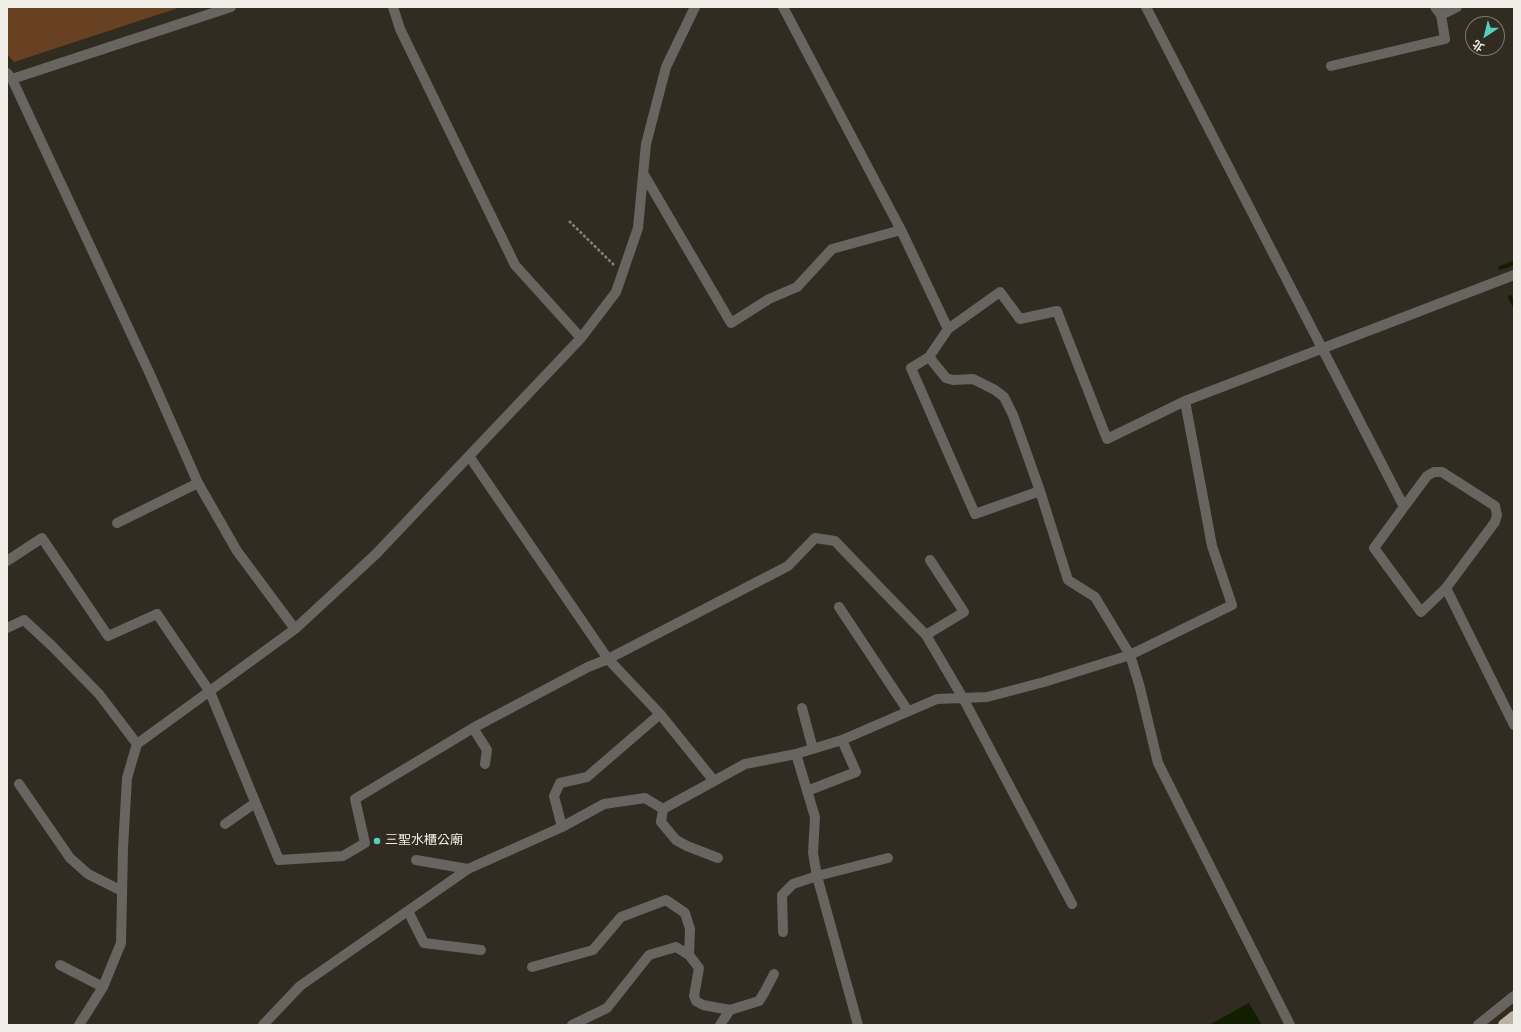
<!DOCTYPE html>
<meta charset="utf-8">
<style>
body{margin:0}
#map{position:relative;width:1521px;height:1032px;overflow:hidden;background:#302c21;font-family:Roboto,"Noto Sans TC",sans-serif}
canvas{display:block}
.frame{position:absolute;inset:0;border:8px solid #f0eee6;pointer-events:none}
.north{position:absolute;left:1465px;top:16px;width:40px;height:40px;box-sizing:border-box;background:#302c21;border:1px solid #7d7a70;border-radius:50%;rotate:215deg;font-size:11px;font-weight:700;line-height:16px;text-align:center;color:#f0eee6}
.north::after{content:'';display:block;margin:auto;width:14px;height:18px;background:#59cebf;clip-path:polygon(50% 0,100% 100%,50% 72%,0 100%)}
</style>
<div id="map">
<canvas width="1521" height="1032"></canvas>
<div class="frame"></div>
<div class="north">北</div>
</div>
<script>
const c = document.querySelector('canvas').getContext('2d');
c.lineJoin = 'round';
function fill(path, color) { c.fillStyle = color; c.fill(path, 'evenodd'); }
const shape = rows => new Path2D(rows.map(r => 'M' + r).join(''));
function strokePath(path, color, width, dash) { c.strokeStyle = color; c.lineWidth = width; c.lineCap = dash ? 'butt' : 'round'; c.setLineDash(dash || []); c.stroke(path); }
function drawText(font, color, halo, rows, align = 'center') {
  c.font = font + ' Roboto,"Noto Sans TC",sans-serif'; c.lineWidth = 4; c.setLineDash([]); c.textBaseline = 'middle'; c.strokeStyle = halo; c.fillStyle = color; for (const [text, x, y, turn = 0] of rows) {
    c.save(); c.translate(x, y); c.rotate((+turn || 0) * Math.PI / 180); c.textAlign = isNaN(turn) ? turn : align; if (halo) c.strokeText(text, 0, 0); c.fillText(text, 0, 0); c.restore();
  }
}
const green = shape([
 [7,7,181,7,14,62,7,54]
]);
const water = shape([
 [1249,1003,1262,1025,1209,1025]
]);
const stream = shape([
 [1500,268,1514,263],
 [1510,297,1514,305]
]);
const path = shape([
 [569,221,614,265]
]);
const minor = shape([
 [393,7,400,29,515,265,581,338],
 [783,7,901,230,948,329,1000,292,1020,319,1057,311,1107,439,1185,401,1514,275],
 [1146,7,1404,507,1427,476,1434,472,1442,472,1495,506,1497,515,1495,522,1446,588,1514,725],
 [1441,15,1457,7],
 [1331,66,1445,39,1441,15,1435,7],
 [7,73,12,79,149,372,198,483,237,551,295,629],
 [12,79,231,7],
 [643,173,731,323,769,299,797,287,832,249,901,230],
 [948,329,929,357,946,378,953,380,973,379,995,390,1004,397,1013,415,1040,491,1068,580,1095,597,1130,655,1139,684,1158,763,1290,1025],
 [929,357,911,368,975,514,1040,491],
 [469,456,608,659,660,714,714,781],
 [1404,507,1374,548,1421,612,1446,588],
 [117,523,198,483],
 [7,561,42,538,108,636,157,614,210,692,279,860,343,856,365,843,355,799,473,728,588,667,608,659,788,566,815,538,835,541,883,591,926,635,963,698,1072,904],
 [839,607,908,711],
 [7,628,24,620,52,646,99,694,137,744],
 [926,635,964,612,930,560],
 [802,708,813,749],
 [473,728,487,750,485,764],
 [796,754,815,817,813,853,817,876,858,1025],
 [19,784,70,858,88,874,122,891],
 [807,791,856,772,842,740],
 [663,809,661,822,676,840,687,846,718,858],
 [225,824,255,803],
 [562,827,554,796,560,783,587,777,660,714],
 [416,860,468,869],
 [408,911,424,943,481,950],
 [783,932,782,895,793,884,817,876,888,858],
 [60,965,103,987],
 [532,967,593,950,621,917,666,900,685,913,690,929,689,955,699,968,694,996,696,1001,703,1005,730,1010,720,1025],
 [730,1010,759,1001,764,993,774,974],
 [79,1025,103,987,121,943,123,848,127,778,137,744,295,629,376,554,581,338,616,292,638,228,646,144,666,67,695,7],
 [263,1025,300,986,468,869,562,827,604,804,645,798,663,809,745,764,796,754,842,740,937,699,987,697,1044,682,1130,655,1232,605,1212,546,1185,401],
 [572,1025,607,1008,649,955,676,947,689,955],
 [1478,1025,1514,996]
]);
const highway = shape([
 [1504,1025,1514,1017]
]);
const markers = [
 [377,841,4,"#59cebf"]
];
const poiNames = [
 ["三聖水櫃公廟",385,841]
];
fill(green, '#684122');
fill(water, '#111f00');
strokePath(stream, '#111f00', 4);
strokePath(path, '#858278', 2.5, [3, 2]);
strokePath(minor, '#68645f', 10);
strokePath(highway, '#bab0a4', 12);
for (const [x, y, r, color] of markers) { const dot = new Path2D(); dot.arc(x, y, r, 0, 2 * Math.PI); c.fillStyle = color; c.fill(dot); strokePath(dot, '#302c21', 1.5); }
drawText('13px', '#f0eee6', '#302c21', poiNames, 'left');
</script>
